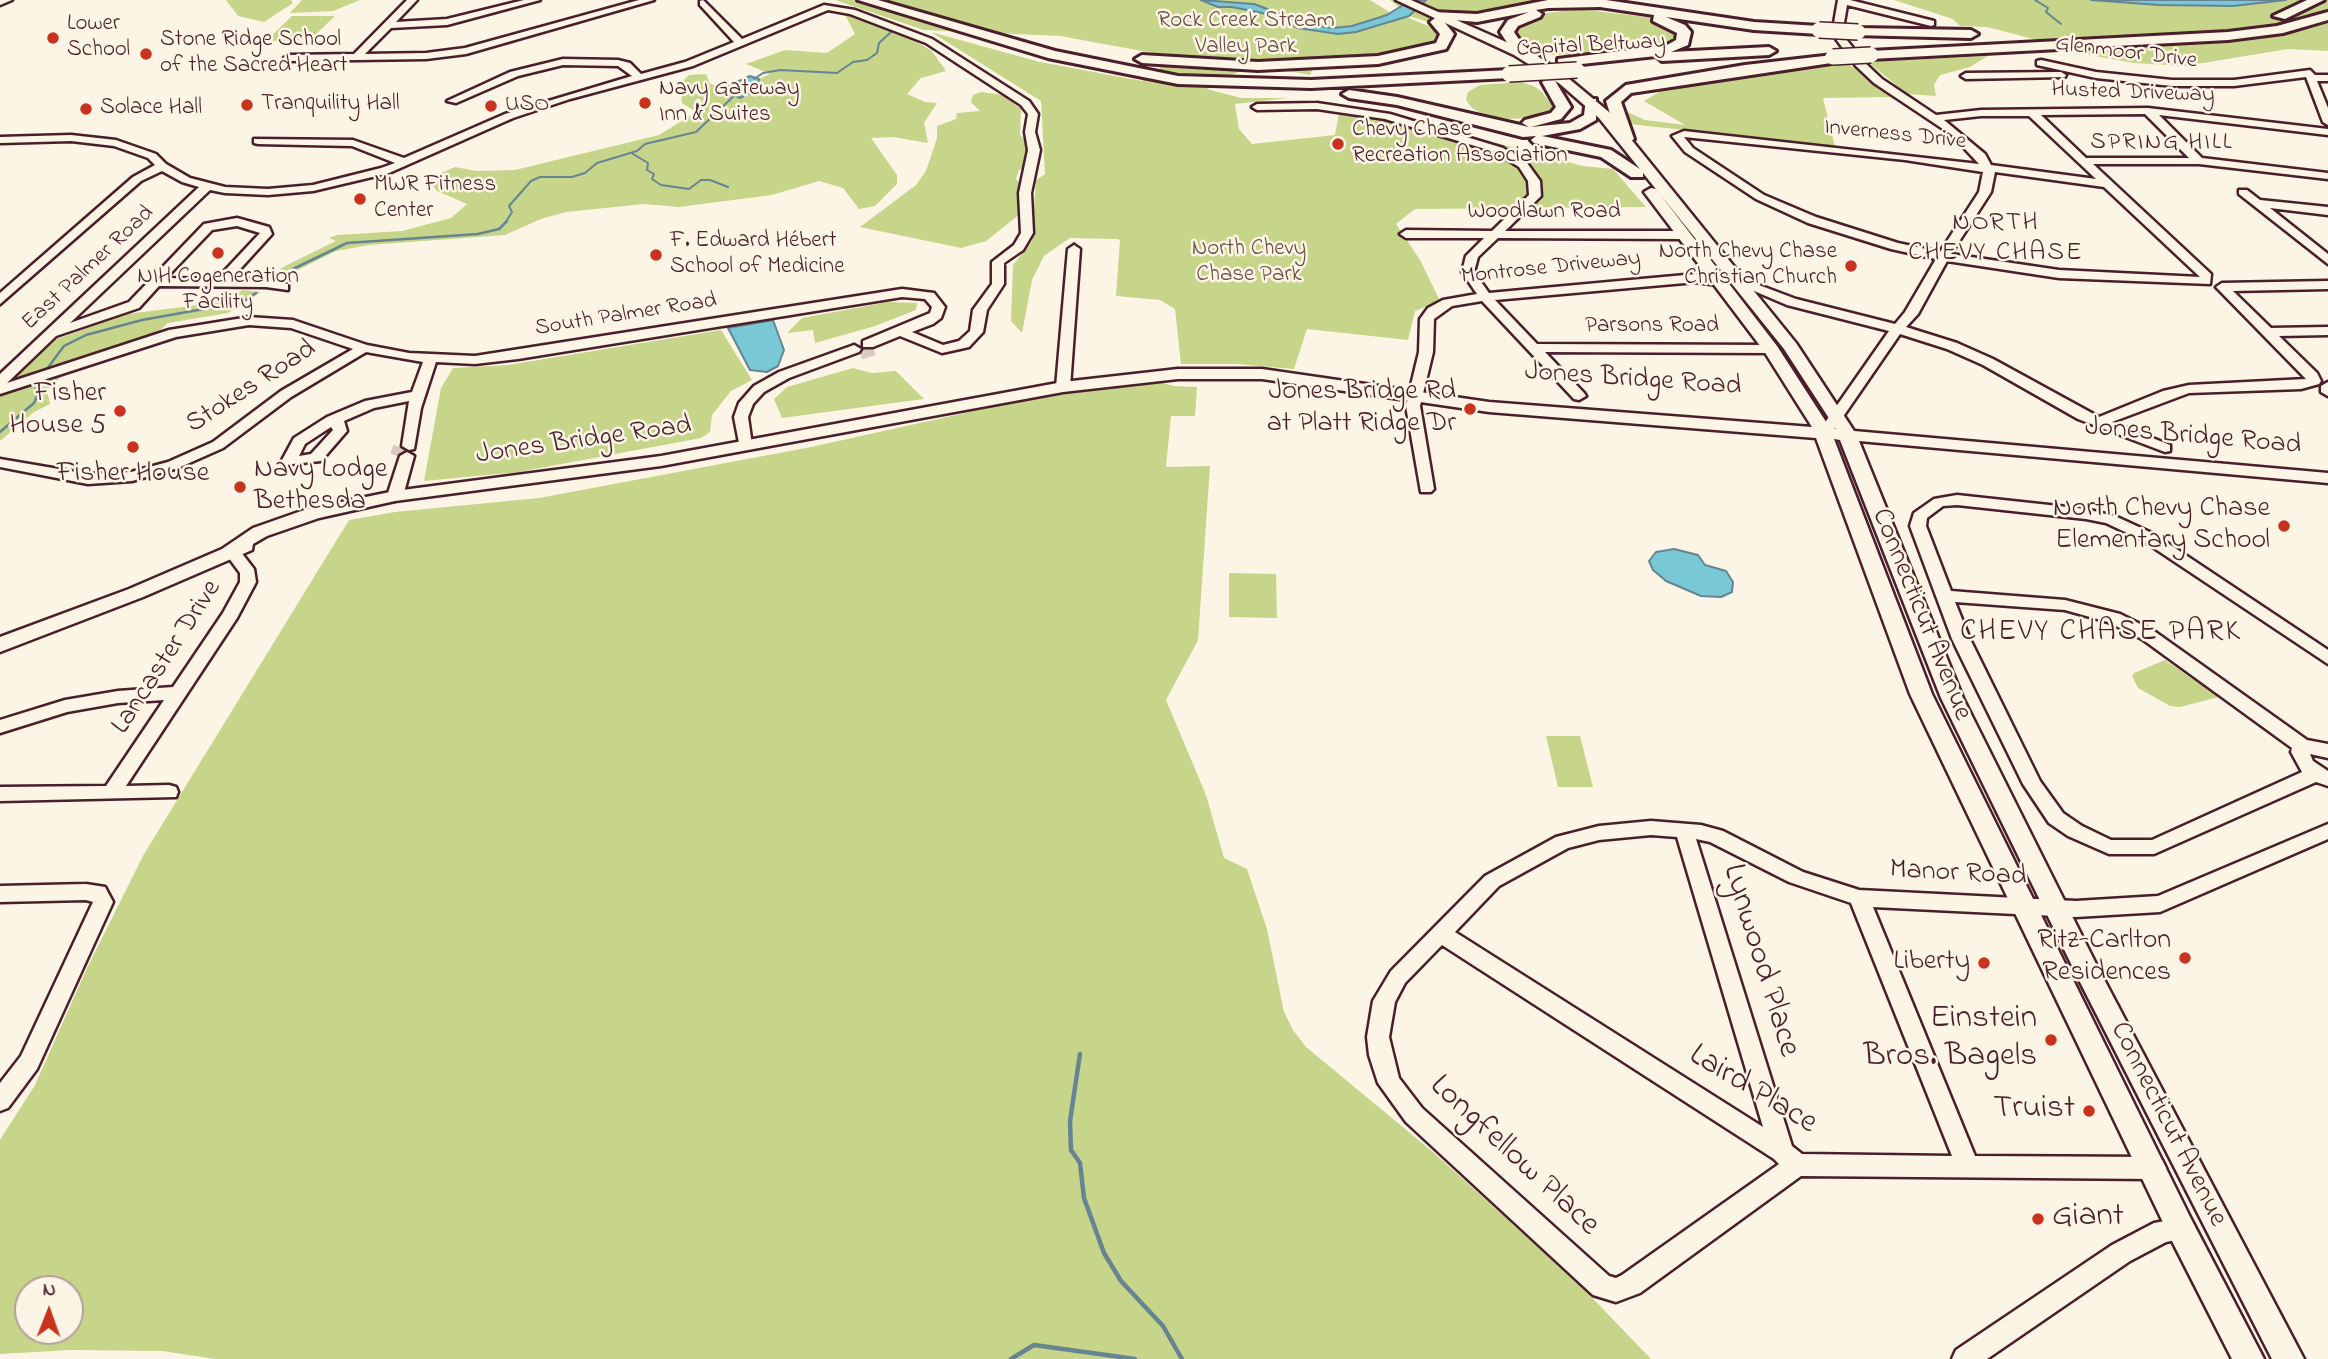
<!DOCTYPE html>
<meta charset="utf-8">
<style>
body{margin:0}
#map{position:relative;width:2328px;height:1359px;overflow:hidden;background:#fcf5e5;font-family:"Indie Flower",sans-serif}
canvas{display:block}
.north{position:absolute;left:14px;top:1275px;width:70px;height:70px;box-sizing:border-box;background:#fcf5e5;border:2px solid #b59f9b;border-radius:50%;rotate:1deg;font-size:19px;font-weight:700;line-height:28px;text-align:center;color:#4a1f2b}
.north::after{content:'';display:block;margin:auto;width:24px;height:32px;background:#c8321e;clip-path:polygon(50% 0,100% 100%,50% 72%,0 100%)}
</style>
<div id="map">
<canvas width="2328" height="1359"></canvas>
<div class="north">N</div>
</div>
<script>
const c = document.querySelector('canvas').getContext('2d');
c.lineJoin = 'round';
function fill(path, color) { c.fillStyle = color; c.fill(path, 'evenodd'); }
const shape = rows => new Path2D(rows.map(r => 'M' + r).join(''));
function strokePath(path, color, width, dash) { c.strokeStyle = color; c.lineWidth = width; c.lineCap = dash ? 'butt' : 'round'; c.setLineDash(dash || []); c.stroke(path); }
function drawText(font, color, halo, rows, align = 'center') {
  c.font = font + ' "Indie Flower",sans-serif'; c.lineWidth = 5; c.setLineDash([]); c.textBaseline = 'middle'; c.strokeStyle = halo; c.fillStyle = color; for (const [text, x, y, turn = 0] of rows) {
    c.save(); c.translate(x, y); c.rotate((+turn || 0) * Math.PI / 180); c.textAlign = isNaN(turn) ? turn : align; if (halo) c.strokeText(text, 0, 0); c.fillText(text, 0, 0); c.restore();
  }
}
const green = shape([
 [226,0,291,0,293,3,264,22,238,16],
 [302,0,360,0,333,11,290,13],
 [835,0,1370,0,1399,18,1404,16,1431,27,1437,32,1436,42,1360,65,1316,61,1310,75,1277,69,1239,72,1215,81,1207,89,1241,98,1289,98,1235,104,1239,129,1252,144,1335,135,1339,113,1411,125,1407,119,1583,166,1613,169,1646,207,1415,209,1396,224,1420,260,1440,301,1415,311,1408,340,1307,329,1294,369,1237,364,1181,364,1175,309,1160,300,1116,296,1120,240,1117,239,1070,238,1044,256,1032,280,1022,333,1011,321,1013,265,1032,241,1036,180,1045,174,1041,101,931,32,1040,62,1142,81,1175,57,1060,36,924,30],
 [1390,0,1549,0,1463,20,1489,41,1412,17],
 [1894,0,2328,0,2328,51,2288,49,2185,66,2134,63,2084,54,2087,53,1987,27,1960,26,1953,19],
 [1579,9,1654,18,1680,31,1675,44,1649,50,1538,56,1522,47,1517,39,1517,25,1539,14],
 [844,13,908,37,932,51,946,71,921,78,907,94,925,102,937,103,924,123,928,143,893,137,871,138,897,175,897,184,875,206,859,209,843,188,819,181,772,195,679,207,644,204,566,212,541,219,505,235,369,245,336,251,286,276,274,275,283,267,336,241,329,238,337,235,402,231,451,218,467,204,437,191,428,179,455,167,476,171,515,170,659,135,696,112,682,103,680,84,689,75,706,74,710,84,728,89,759,84,759,79,770,74,746,64,785,50,827,53,855,34],
 [292,16,335,16,310,40,266,41],
 [1988,56,1970,67,1940,75,1934,85,1936,96,1907,94,1868,62],
 [1847,63,1893,97,1823,98,1835,147,1630,124,1621,109,1645,120,1685,125,1644,101,1678,81],
 [1521,82,1534,86,1542,92,1553,107,1551,110,1530,118,1508,119,1484,115,1472,108,1466,100,1468,92,1480,85],
 [981,92,1003,95,1021,109,1020,134,1031,150,1029,164,1019,170,1016,179,1022,185,1020,214,986,241,961,248,860,227,916,185,926,171,937,138,937,126,956,119,957,113,980,111,971,102,973,95],
 [242,290,261,292,228,313,168,323,157,333,9,382,51,341,127,314,230,301],
 [888,302,917,303,916,310,875,326,815,343,813,330,787,333,802,318],
 [721,330,752,380,731,391,712,415,710,432,701,438,519,472,424,481,441,388,453,368,508,365],
 [853,368,872,373,896,371,924,399,782,418,774,399,787,387],
 [61,376,47,391,50,404,34,412,0,441,0,396],
 [1160,382,1173,386,1197,387,1195,416,1171,416,1166,467,1210,466,1198,640,1166,700,1206,795,1224,858,1247,869,1267,929,1284,1012,1293,1030,1306,1047,1433,1152,1577,1282,1651,1359,215,1359,162,1351,71,1350,0,1354,0,1140,35,1085,87,968,144,854,349,520,395,512,539,498,811,447,1033,398],
 [28,1289,70,1289,70,1331,28,1331],
 [1229,573,1276,574,1277,618,1229,617],
 [2165,660,2219,697,2180,707,2170,706,2138,688,2132,676,2134,673],
 [1546,736,1580,736,1593,787,1558,787]
]);
const water = shape([
 [1201,0,1254,4,1309,25,1333,28,1352,26,1387,15,1411,0,1426,0,1409,16,1356,32,1338,34,1298,28,1272,15,1232,7,1218,7,1201,0],
 [2091,0,2286,0,2233,6,2159,5,2091,0],
 [750,76,759,79,757,87,750,93,740,98,726,92,728,86,750,76],
 [773,320,784,350,778,366,767,372,750,370,728,328,773,320],
 [1674,549,1698,555,1705,565,1726,571,1733,582,1732,592,1721,597,1701,596,1666,581,1653,570,1649,561,1656,552,1674,549]
]);
const streamFar2 = shape([
 [2035,0,2048,8,2046,12,2061,24],
 [754,79,763,73,780,70,837,73,853,62,867,60,877,53,879,43,891,32],
 [633,154,648,163,647,170,654,174,652,179,661,185,689,189,701,180,710,180,728,187],
 [505,223,512,212,509,206,531,181,540,177,572,177,585,173,597,163,637,151,645,144,696,132,737,93]
]);
const streamFar1 = shape([
 [293,269,347,243,478,234,499,229,507,221],
 [0,432,34,403,38,394,35,385,64,346,86,335,142,320,243,302,256,293]
]);
const stream = shape([
 [1080,1054,1070,1121,1071,1150,1080,1163,1084,1198,1104,1253,1121,1281,1163,1326,1182,1359],
 [1011,1359,1034,1345,1135,1359]
]);
const minorTunnel = shape([
 [860,353,874,348],
 [397,456,400,447]
]);
const minor = shape([
 [0,0,12,0,0,5,0,0],
 [407,0,417,0,396,22,447,19,524,0,540,0,447,25,391,28,365,54,426,53,465,48,639,0,654,0,466,54,426,59,289,61,284,58,289,55,354,54,407,0],
 [703,0,742,39,824,5,855,10,932,39,1029,101,1038,114,1035,132,1040,150,1031,193,1033,233,1023,250,1004,263,1004,284,987,310,983,332,969,347,942,353,900,336,873,347,863,347,863,341,930,313,932,307,925,299,902,297,518,359,475,364,436,362,421,408,414,449,409,450,402,446,409,401,374,408,344,421,347,431,321,461,283,465,281,462,294,438,327,417,365,401,412,392,423,362,366,352,291,397,223,448,178,468,132,481,88,484,0,467,0,459,88,474,131,472,168,462,213,442,281,391,353,349,291,328,249,325,176,337,0,394,0,374,199,187,182,182,162,171,141,181,0,304,0,293,133,177,155,165,148,158,114,146,71,141,0,143,0,137,71,135,116,140,156,154,166,164,190,178,225,187,268,189,313,185,381,168,395,163,352,146,258,144,254,143,254,139,353,140,404,158,505,114,632,76,618,66,563,65,518,76,456,103,447,101,510,72,563,59,618,60,630,63,641,74,685,62,734,42,700,5,700,1,703,0],
 [828,10,850,14,926,43,1021,105,1028,114,1025,132,1028,150,1019,193,1021,233,1014,245,992,262,992,284,973,310,970,331,959,341,943,345,912,332,933,324,941,318,945,307,934,293,902,289,475,356,409,353,367,345,293,320,249,317,169,330,7,383,56,336,139,308,159,286,266,287,288,290,288,284,266,279,231,279,272,234,269,227,237,218,204,224,129,302,70,323,210,190,225,193,268,195,313,191,389,173,513,118,570,99,693,66,828,10],
 [237,226,260,233,217,279,166,278,212,230,237,226],
 [331,427,333,430,311,454,299,456,305,444,331,427],
 [1838,0,1850,0,1934,21,1934,25,1931,26,1847,5,1844,23,1846,39,1864,62,1882,79,1936,115,1981,110,2148,108,2328,129,2328,135,2159,115,2202,158,2328,173,2328,179,2199,164,2093,164,2211,274,2210,284,2059,278,1947,261,1918,314,1906,327,1957,343,1993,359,2099,417,2163,391,2189,385,2306,379,2216,287,2222,283,2328,281,2328,289,2233,291,2271,328,2328,327,2328,335,2279,336,2317,373,2321,381,2319,384,2301,389,2189,393,2112,422,2170,445,2170,451,2165,452,2078,419,1983,365,1947,349,1900,334,1829,437,1819,437,1817,434,1889,331,1787,305,1733,282,1743,279,1796,299,1895,324,1905,312,1936,259,1891,249,1808,223,1756,199,1685,152,1672,136,1684,131,1979,164,1952,135,1874,83,1856,66,1836,39,1834,23,1838,0],
 [2145,114,2189,158,2086,158,2041,115,2145,114],
 [1981,116,2029,116,2096,179,1991,165,1985,154,1944,120,1981,116],
 [1684,137,1905,160,1983,172,1979,192,1940,252,1898,243,1816,217,1764,195,1693,148,1684,137],
 [1995,172,2104,187,2200,277,2059,270,1951,254,1991,192,1995,172],
 [2041,60,2096,72,2172,80,2234,80,2310,70,2315,75,2328,75,2328,81,2317,81,2328,108,2328,125,2323,122,2306,77,2234,86,2172,86,2096,78,2037,65,2037,61,2041,60],
 [2061,72,2066,75,2065,77,1966,79,1961,76,1966,73,2061,72],
 [1317,103,1390,114,1503,148,1527,163,1540,181,1541,196,1505,231,1682,231,1688,235,1682,239,1498,238,1478,257,1474,272,1489,293,1696,274,1723,281,1717,285,1696,282,1495,300,1537,344,1771,345,1778,349,1771,353,1545,352,1584,393,1586,396,1579,400,1574,399,1482,301,1452,306,1434,319,1433,352,1420,406,1434,489,1431,492,1421,492,1406,406,1419,352,1420,319,1428,308,1443,300,1477,294,1462,272,1466,256,1484,238,1406,238,1400,234,1406,230,1492,231,1529,195,1528,181,1519,167,1495,152,1385,119,1317,109,1257,110,1252,107,1257,104,1317,103],
 [2239,190,2247,190,2260,200,2328,207,2328,215,2270,208,2328,254,2328,264,2239,194,2239,190],
 [1074,245,1080,249,1070,387,1063,391,1056,387,1068,249,1074,245],
 [854,345,861,349,859,352,789,378,764,392,753,404,748,417,752,445,745,449,740,448,734,417,739,403,754,386,779,372,854,345],
 [2328,382,2328,396,2321,392,2321,386,2328,382],
 [407,452,414,456,403,496,395,501,390,499,387,496,400,456,407,452],
 [1957,495,2086,509,2117,517,2154,534,2328,650,2328,664,2142,540,2106,523,2086,519,1957,505,1943,506,1927,518,1926,526,1951,591,2065,600,2120,614,2154,631,2307,740,2328,744,2328,758,2310,754,2313,761,2328,771,2328,786,2316,782,2154,854,2109,854,2068,836,2049,823,2023,784,1952,639,1910,526,1914,513,1934,499,1957,495],
 [1955,602,2065,610,2108,622,2142,639,2292,748,2291,752,2302,772,2152,840,2111,840,2082,826,2063,813,2040,781,1970,639,1955,602],
 [231,545,237,547,254,569,256,582,237,618,126,786,169,785,176,787,178,792,176,797,0,801,0,787,106,786,164,700,118,703,67,712,0,733,0,720,65,700,118,691,173,687,223,613,240,582,240,573,223,550,231,545],
 [1651,821,1701,825,1723,831,1803,872,1859,890,2076,901,2158,896,2328,824,2328,839,2160,912,2076,917,1873,907,1975,1156,2154,1157,2162,1160,2166,1168,2162,1176,2154,1179,1801,1176,1640,1293,1616,1302,1593,1295,1406,1122,1378,1083,1369,1055,1367,1037,1373,1001,1391,971,1485,876,1556,837,1599,826,1651,821],
 [1651,835,1677,837,1763,1127,1455,932,1499,886,1568,848,1599,840,1651,835],
 [1696,839,1710,842,1789,882,1851,903,1952,1156,1802,1154,1792,1146,1696,839],
 [1442,945,1774,1159,1779,1164,1622,1275,1616,1278,1609,1276,1422,1108,1399,1078,1389,1037,1395,1002,1405,983,1442,945],
 [86,884,105,887,113,902,37,1069,8,1108,0,1111,0,1083,21,1056,93,902,86,900,0,902,0,886,86,884],
 [2181,1218,2190,1221,2193,1229,2190,1237,2166,1242,2130,1261,1987,1359,1952,1359,1956,1350,2112,1245,2154,1223,2181,1218]
]);
const major = shape([
 [1396,0,1411,0,1522,49,1568,78,1609,112,1796,343,1854,431,2328,473,2328,483,1859,441,1963,698,2097,966,2304,1359,2272,1359,2079,980,1941,698,1840,440,1834,439,1932,694,2191,1219,2264,1359,2232,1359,2171,1239,1910,694,1816,438,1489,412,1262,379,1178,379,1063,392,661,466,395,501,319,518,267,536,253,544,252,550,143,597,0,652,0,637,129,589,222,549,253,528,307,509,395,491,661,456,1063,382,1178,369,1262,369,1489,402,1812,427,1764,351,1644,192,1651,188,1656,189,1777,346,1830,428,1836,429,1784,349,1599,118,1560,84,1514,55,1396,0]
]);
const highway = shape([
 [858,0,878,0,1055,51,1178,76,1311,80,1509,70,1516,74,1509,78,1311,88,1178,84,1048,58,858,0],
 [1548,0,1606,0,1754,22,1819,26,1826,30,1819,34,1754,30,1666,17,1685,25,1691,32,1688,45,1671,52,1769,47,1776,51,1769,55,1662,61,1656,56,1563,66,1558,65,1558,59,1667,45,1676,40,1677,33,1653,21,1654,15,1600,7,1548,8,1536,10,1542,14,1540,17,1518,26,1514,32,1522,44,1548,64,1548,70,1543,71,1512,50,1500,32,1508,20,1529,12,1477,22,1442,19,1454,34,1446,49,1378,64,1258,70,1142,63,1135,59,1142,55,1258,62,1378,56,1436,43,1440,34,1430,22,1435,18,1430,15,1432,12,1477,14,1548,0],
 [2307,0,2324,0,2285,19,2273,16,2307,0],
 [2328,12,2328,20,2283,33,2228,40,1871,59,1864,55,1871,51,2228,32,2277,26,2328,12],
 [1858,28,1971,30,1978,34,1971,38,1853,35,1851,32,1858,28],
 [1833,55,1840,59,1838,62,1631,93,1621,102,1634,139,1626,144,1618,139,1606,101,1626,85,1745,65,1833,55],
 [1549,78,1554,79,1571,107,1561,119,1531,127,1570,123,1584,115,1586,99,1596,99,1596,120,1580,129,1542,136,1611,150,1643,171,1643,177,1631,177,1601,157,1534,143,1531,140,1536,136,1523,137,1397,105,1349,98,1342,94,1349,90,1397,97,1529,127,1522,123,1525,120,1551,113,1556,107,1542,82,1549,78]
]);
const highwayBridge = shape([
 [1819,30,1858,32],
 [1833,57,1871,55],
 [1509,74,1577,70]
]);
const markers = [
 [53,38,7,"#c8321e"],
 [146,54,7,"#c8321e"],
 [645,103,7,"#c8321e"],
 [247,105,7,"#c8321e"],
 [491,106,7,"#c8321e"],
 [86,109,7,"#c8321e"],
 [1338,144,7,"#c8321e"],
 [360,199,7,"#c8321e"],
 [218,253,7,"#c8321e"],
 [656,255,7,"#c8321e"],
 [1851,266,7,"#c8321e"],
 [1470,409,7,"#c8321e"],
 [120,411,7,"#c8321e"],
 [133,447,7,"#c8321e"],
 [240,487,7,"#c8321e"],
 [2284,526,7,"#c8321e"],
 [2185,958,7,"#c8321e"],
 [1984,963,7,"#c8321e"],
 [2051,1040,7,"#c8321e"],
 [2089,1111,7,"#c8321e"],
 [2038,1219,7,"#c8321e"]
];
const farParknames = [
 ["Rock Creek Stream",1246,22],
 ["Valley Park",1246,48],
 ["North Chevy",1249,250],
 ["Chase Park",1249,276]
];
const farPoinames = [
 ["Lower",67,25],
 ["School",67,51],
 ["Stone Ridge School",160,41],
 ["of the Sacred Heart",160,67],
 ["Navy Gateway",659,90],
 ["Inn & Suites",659,116],
 ["Tranquility Hall",261,105],
 ["USO",505,106],
 ["Solace Hall",100,109],
 ["Chevy Chase",1352,131],
 ["Recreation Association",1352,157],
 ["MWR Fitness",374,186],
 ["Center",374,212],
 ["F. Edward Hébert",670,242],
 ["School of Medicine",670,268],
 ["North Chevy Chase",1837,253,"right"],
 ["Christian Church",1837,279,"right"],
 ["NIH Cogeneration",218,278,"center"],
 ["Facility",218,304,"center"]
];
const farStreetnames = [
 ["Capital Beltway",1591,47,-3],
 ["Glenmoor Drive",2126,54,7],
 ["Husted Driveway",2133,94,2],
 ["Inverness Drive",1895,136,6],
 ["Woodlawn Road",1544,213],
 ["East Palmer Road",89,269,-43],
 ["Montrose Driveway",1551,269,-6],
 ["South Palmer Road",626,316,-9],
 ["Parsons Road",1652,327]
];
const farNeighbourhoodnames = [
 ["SPRING HILL",2162,144]
];
const farQuarternames = [
 ["NORTH",1996,225],
 ["CHEVY CHASE",1996,255]
];
const streetNames = [
 ["Jones Bridge Road",1633,381,4],
 ["Stokes Road",252,388,-33],
 ["Jones Bridge Road",2193,438,5],
 ["Jones Bridge Road",584,442,-8],
 ["Connecticut Avenue",1920,615,68],
 ["Lancaster Drive",168,658,-57],
 ["Manor Road",1958,875,3],
 ["Connecticut Avenue",2167,1125,63]
];
const poiNames = [
 ["Jones Bridge Rd",1456,393],
 ["at Platt Ridge Dr",1456,425],
 ["Fisher",106,395],
 ["House 5",106,427],
 ["Navy Lodge",254,471,"left"],
 ["Bethesda",254,503,"left"],
 ["Fisher House",133,475,"center"],
 ["North Chevy Chase",2270,510],
 ["Elementary School",2270,542],
 ["Ritz-Carlton",2171,942],
 ["Residences",2171,974],
 ["Liberty",1970,963]
];
const neighbourhoodNames = [
 ["CHEVY CHASE PARK",2101,634]
];
const nearStreetnames = [
 ["Lynwood Place",1759,961,73],
 ["Laird Place",1752,1091,31],
 ["Longfellow Place",1513,1157,43]
];
const nearPoinames = [
 ["Einstein",2037,1021],
 ["Bros. Bagels",2037,1059],
 ["Truist",2075,1111],
 ["Giant",2052,1219,"left"]
];
fill(green, '#c6d589');
fill(water, '#79c8d5');
strokePath(water, '#668491', 2);
strokePath(streamFar2, '#668491', 2);
strokePath(streamFar1, '#668491', 2.5);
strokePath(stream, '#668491', 4.5);
strokePath(minorTunnel, '#d8cac0', 14, [14, 7]);
strokePath(minor, '#4a1f2b', 5);
strokePath(major, '#4a1f2b', 5);
strokePath(highway, '#4a1f2b', 6);
fill(minor, '#fcf5e5');
fill(major, '#fcf5e5');
fill(highway, '#fcf5e5');
strokePath(highwayBridge, '#4a1f2b', 18, []);
strokePath(highwayBridge, '#fcf5e5', 15);
for (const [x, y, r, color] of markers) { const dot = new Path2D(); dot.arc(x, y, r, 0, 2 * Math.PI); c.fillStyle = color; c.fill(dot); strokePath(dot, '#fcf5e5', 2.5); }
drawText('23px', '#694c42', '#fcf5e5', farParknames);
drawText('23px', '#4a1f2b', '#fcf5e5', farPoinames, 'left');
drawText('23px', '#4a1f2b', '#fcf5e5', farStreetnames);
c.letterSpacing = '2px';
drawText('24px', '#4a1f2b', '#fcf5e5', farNeighbourhoodnames);
c.letterSpacing = '0px';
c.letterSpacing = '2px';
drawText('26px', '#4a1f2b', '#fcf5e5', farQuarternames);
c.letterSpacing = '0px';
drawText('28px', '#4a1f2b', '#fcf5e5', streetNames);
drawText('28px', '#4a1f2b', '#fcf5e5', poiNames, 'right');
c.letterSpacing = '2px';
drawText('30px', '#4a1f2b', '#fcf5e5', neighbourhoodNames);
c.letterSpacing = '0px';
drawText('33px', '#4a1f2b', '#fcf5e5', nearStreetnames);
drawText('33px', '#4a1f2b', '#fcf5e5', nearPoinames, 'right');
</script>
